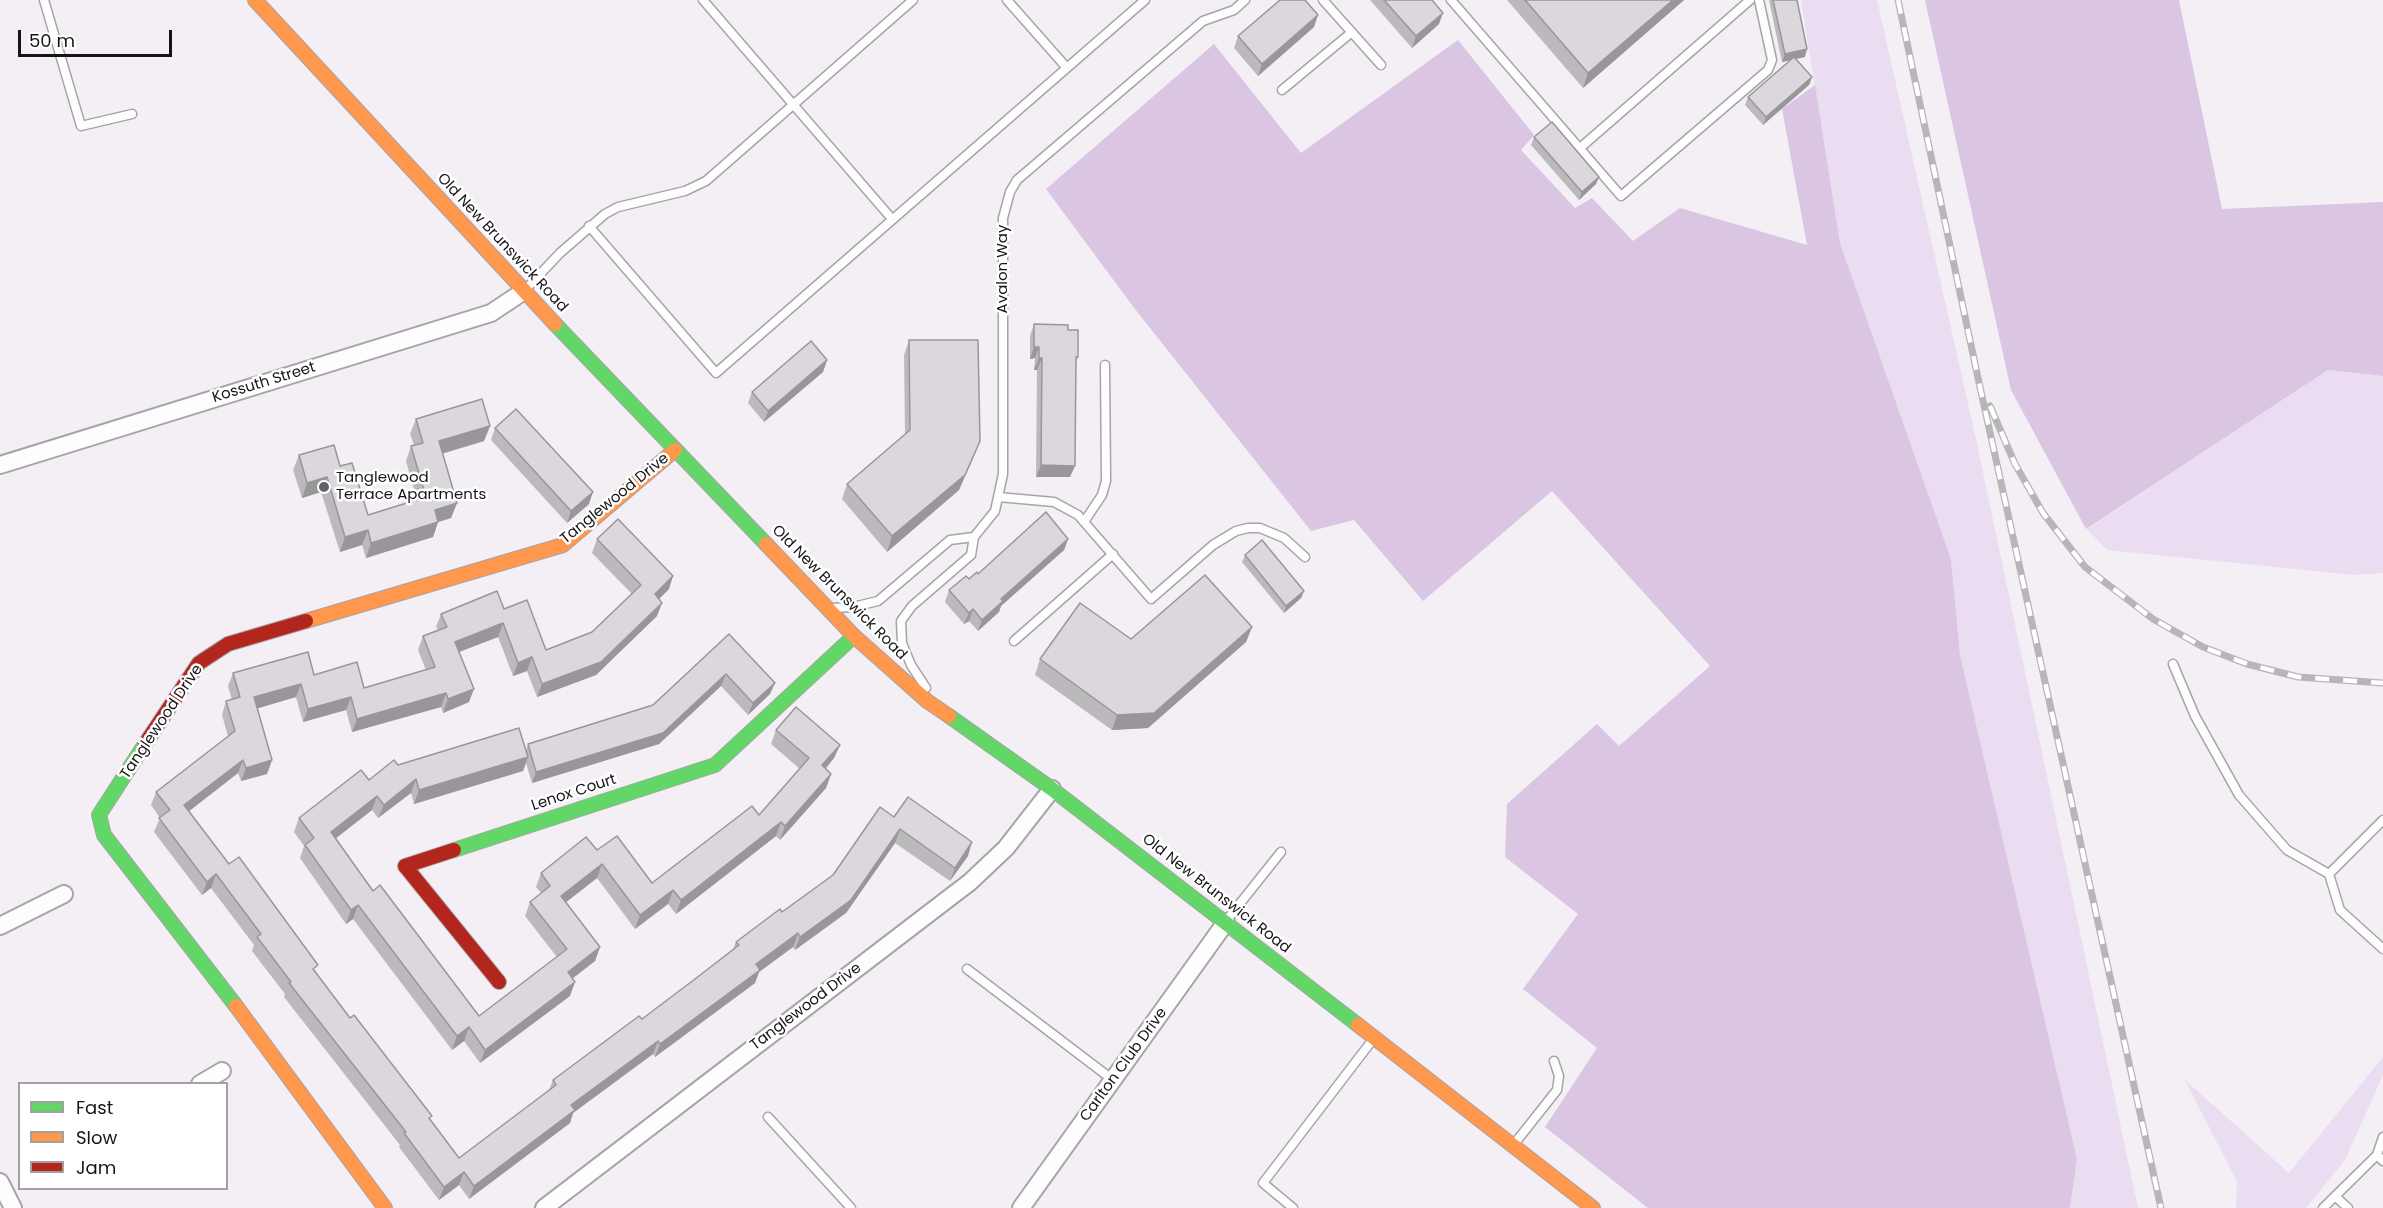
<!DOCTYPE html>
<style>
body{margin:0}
#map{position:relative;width:2383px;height:1208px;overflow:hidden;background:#f3eff5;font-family:Poppins,sans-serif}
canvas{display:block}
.legend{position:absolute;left:18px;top:1082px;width:210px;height:108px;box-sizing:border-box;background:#fff;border:2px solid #a2a1a2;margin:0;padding:8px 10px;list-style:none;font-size:18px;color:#161417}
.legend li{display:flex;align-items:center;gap:12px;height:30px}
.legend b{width:30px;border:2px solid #a2a1a2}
.scale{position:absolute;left:18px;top:30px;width:154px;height:27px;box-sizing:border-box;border:3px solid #161417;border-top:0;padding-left:8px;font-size:18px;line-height:21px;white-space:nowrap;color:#161417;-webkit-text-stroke:4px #fff;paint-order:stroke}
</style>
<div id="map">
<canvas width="2383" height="1208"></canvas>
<ul class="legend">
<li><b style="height:8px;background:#63d668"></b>Fast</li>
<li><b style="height:8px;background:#ff974d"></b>Slow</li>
<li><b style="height:8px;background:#b3261e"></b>Jam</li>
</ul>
<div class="scale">50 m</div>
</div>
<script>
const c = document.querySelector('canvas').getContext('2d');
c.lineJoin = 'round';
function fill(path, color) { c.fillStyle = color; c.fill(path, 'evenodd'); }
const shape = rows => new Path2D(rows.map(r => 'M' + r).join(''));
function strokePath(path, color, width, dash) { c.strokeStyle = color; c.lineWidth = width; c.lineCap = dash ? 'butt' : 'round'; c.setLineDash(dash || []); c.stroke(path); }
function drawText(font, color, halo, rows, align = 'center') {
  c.font = font + ' Poppins,sans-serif'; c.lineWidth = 5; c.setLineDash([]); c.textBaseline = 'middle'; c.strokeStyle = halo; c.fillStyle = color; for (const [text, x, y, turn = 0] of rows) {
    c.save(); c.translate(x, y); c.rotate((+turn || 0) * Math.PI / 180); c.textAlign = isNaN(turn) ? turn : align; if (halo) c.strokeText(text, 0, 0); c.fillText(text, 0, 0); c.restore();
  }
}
const green = shape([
 [1801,0,1877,0,1976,439,2138,1208,2070,1208,2077,1159,1960,655,1951,559,1840,243],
 [2328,370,2383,376,2383,573,2354,575,2107,550,2087,529],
 [2383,1057,2383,1075,2345,1160,2306,1208,2236,1208,2237,1182,2185,1080,2289,1173]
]);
const forest = shape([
 [1925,0,2179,0,2222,209,2383,202,2383,376,2328,370,2086,529,2011,390],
 [1458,40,1534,135,1521,150,1575,208,1592,198,1633,241,1680,208,1807,245,1782,109,1815,85,1840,243,1951,559,1960,655,2077,1159,2070,1208,1648,1208,1545,1127,1597,1048,1523,989,1578,914,1505,857,1507,804,1597,724,1619,746,1710,666,1552,491,1423,601,1354,520,1311,531,1135,309,1046,189,1214,44,1301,153]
]);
const lane = shape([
 [44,0,81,126,132,114],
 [703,0,892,219],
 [1007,0,1067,68],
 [1323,0,1381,65],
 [1451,0,1621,196,1768,70,1772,60,1759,0],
 [1282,90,1352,32],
 [1580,148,1750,0],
 [589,226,716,373,1145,0],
 [526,289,560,253,605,214,618,207,685,191,706,181,913,0],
 [998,497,1054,502,1078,515,1151,599,1213,545,1236,531,1248,528,1260,528,1284,538,1305,557],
 [1084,522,1102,495,1106,481,1105,365],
 [833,608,853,607,878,601,950,540,974,537],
 [1014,641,1113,554],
 [2173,664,2195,716,2239,795,2287,850,2329,874],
 [926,688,911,665,902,643,901,621,912,606,971,555,974,537,995,511,1003,474,1003,218,1010,192,1017,180,1203,21,1234,10,1245,0],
 [2383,820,2329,874,2340,910,2383,949],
 [1226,921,1281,852],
 [967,969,1113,1080],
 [768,1117,851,1208],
 [1515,1143,1557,1090,1559,1076,1554,1061],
 [2377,1155,2383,1137],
 [2336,1197,2348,1208],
 [1293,1208,1263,1183,1374,1038],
 [2323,1208,2377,1155,2383,1161]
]);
const street = shape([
 [0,465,491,313,524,291],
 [0,926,64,894],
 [200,1084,222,1071],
 [0,1182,13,1208],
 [544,1208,970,882,1006,848,1052,789],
 [1021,1208,1226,922]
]);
const fast = shape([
 [555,324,766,544],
 [949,716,1052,789,1358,1025],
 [145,744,99,815,104,835,236,1006],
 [454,850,715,765,854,636]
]);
const slow = shape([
 [255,0,555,324],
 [766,544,854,636,927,701,949,716],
 [306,621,563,545,675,450],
 [236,1006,385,1208],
 [1358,1025,1593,1208]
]);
const jam = shape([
 [145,744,199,663,228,644,306,621],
 [454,850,405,866,499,982]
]);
const rail = shape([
 [1898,0,1978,378,2161,1208],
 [1990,406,2015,464,2043,513,2085,567,2153,619,2203,647,2247,664,2298,677,2383,683]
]);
const wall = shape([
 [1370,0,1432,0,1439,24,1412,48],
 [1507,0,1684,0,1583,88],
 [1769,0,1797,0,1805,57,1796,59,1812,77,1809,85,1763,125,1745,105,1748,97,1791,60,1782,62],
 [1314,27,1258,76,1234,48,1238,36],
 [1534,137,1599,177,1596,184,1579,200,1531,145],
 [1034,324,1068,330,1078,357,1076,363,1070,477,1036,477,1037,370,1034,370,1035,358,1030,359,1030,336],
 [909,340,974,456,959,490,887,552,842,499,847,484,905,435,904,355],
 [827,360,823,372,764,422,748,403,752,392],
 [416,419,490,426,484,441,442,454,457,503,451,518,438,522,433,537,366,558,362,545,340,552,321,492,302,498,293,470,299,455,340,466,368,515,417,500,406,461,411,446,414,445,410,434],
 [495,428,589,504,567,523,491,440],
 [597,539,669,589,659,599,657,616,596,675,537,697,527,671,513,676,498,637,459,652,469,702,443,713,441,707,352,732,346,710,303,722,296,697,257,708,272,760,267,774,241,781,238,773,189,811,229,864,315,972,459,1158,549,1090,553,1080,642,1019,695,979,733,949,736,942,782,912,833,875,894,817,968,856,950,881,895,843,846,913,795,950,793,947,759,972,755,983,655,1057,653,1054,573,1113,570,1123,469,1199,459,1185,439,1200,399,1147,400,1145,284,997,285,994,252,951,254,945,211,888,202,895,154,832,160,818,151,805,156,792,228,736,222,715,226,701,232,700,228,686,233,673,314,675,364,688,426,670,418,650,423,636,438,630,436,627,441,614,504,609,546,650,592,632,632,594,592,553],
 [1068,539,1064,550,1001,606,999,612,978,631,969,621,964,624,945,602,949,590,978,574],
 [1245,555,1304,591,1301,598,1284,613,1242,562],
 [1252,627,1246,642,1148,728,1112,730,1035,675,1040,659,1131,639],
 [729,634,770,694,748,715,721,686,659,744,532,783,526,763,523,771,414,804,411,793,378,818,372,810,336,838,373,891,479,1016,557,957,525,916,530,902,541,893,536,887,541,873,597,850,652,883,759,815,800,769,771,744,776,730,840,745,834,758,826,769,831,774,826,788,780,840,776,836,676,914,668,904,635,929,597,878,566,902,600,947,595,961,572,978,570,996,480,1063,464,1041,452,1050,353,919,346,924,300,858,304,846,294,832,299,818,398,765,526,750,528,744,653,705]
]);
const shadedWall = shape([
 [1673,0,1684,0,1583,88,1588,73],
 [1443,13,1439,24,1412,48,1416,36],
 [1318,15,1314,27,1258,76,1262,64],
 [1807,49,1805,57,1782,62,1785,54],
 [1812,77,1809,85,1763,125,1766,117],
 [1599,177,1596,184,1579,200,1582,192],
 [1034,347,1039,347,1035,358,1030,359],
 [1039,358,1042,358,1037,370,1034,370],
 [827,360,823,372,764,422,768,411],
 [490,426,484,441,433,456,439,441],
 [980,441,959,490,887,552,892,536],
 [1041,465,1075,466,1070,477,1036,477],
 [327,477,321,492,302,498,307,483],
 [593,492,589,504,567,523,571,511],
 [457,503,451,518,438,522,433,537,366,558,371,543,435,510],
 [368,530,362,545,340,552,345,537],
 [1068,539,1064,550,1001,606,999,612,978,631,982,620,1001,599],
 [673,576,669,589,650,608,655,594],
 [1304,591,1301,598,1284,613,1286,606],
 [662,603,657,616,596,675,537,697,542,684],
 [973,609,969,621,964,624,969,613],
 [503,623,498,637,451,655,455,642],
 [1252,627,1246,642,1148,728,1112,730,1117,715],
 [532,657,527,671,513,676,518,663],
 [726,674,721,686,659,744,532,783,536,772],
 [775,683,770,694,748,715,753,703],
 [301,684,296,697,249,711,254,697],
 [474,689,469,702,443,713,448,699],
 [446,693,441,707,352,732,357,719],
 [351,697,346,710,303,722,308,709],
 [840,745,834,758,816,779,822,765],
 [528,757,523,771,414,804,419,790],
 [243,760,238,773,179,819,184,805],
 [272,760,267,774,241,781,246,768],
 [831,774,826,788,780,840,785,826],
 [416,779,411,793,378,818,384,805],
 [377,796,372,810,326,846,331,832],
 [781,822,776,836,676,914,681,900],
 [900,829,895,843,846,913,795,950,800,937],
 [972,842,968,856,950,881,955,868],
 [602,864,597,878,556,910,561,896],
 [216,874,211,888,202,895,207,882],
 [673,890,668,904,635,929,640,915],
 [358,905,353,919,346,924,351,910],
 [798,933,793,947,759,972,755,983,655,1057,660,1044,756,964],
 [600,947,595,961,563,986,568,972],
 [575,982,570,996,480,1063,485,1050],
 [469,1027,464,1041,452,1050,457,1036],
 [658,1041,653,1054,573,1113,570,1123,469,1199,474,1186,571,1105],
 [464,1172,459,1185,439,1200,444,1187]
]);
const building = shape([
 [1280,0,1305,0,1318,15,1262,64,1238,36,1280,0],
 [1384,0,1432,0,1443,13,1416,36,1384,0],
 [1525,0,1673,0,1588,73,1525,0],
 [1773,0,1797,0,1807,49,1785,54,1773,0],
 [1794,57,1812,77,1766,117,1748,97,1794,57],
 [1552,122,1599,177,1582,192,1534,137,1552,122],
 [1034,324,1068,325,1068,330,1078,330,1078,357,1076,357,1075,466,1041,465,1042,358,1039,358,1039,347,1034,347,1034,324],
 [909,340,978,340,980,441,965,475,892,536,847,484,910,430,909,340],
 [811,341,827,360,768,411,752,392,811,341],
 [482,399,490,426,439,441,457,503,435,510,438,522,371,543,368,530,345,537,327,477,307,483,299,455,334,445,340,466,352,463,368,515,426,497,411,446,423,443,416,419,482,399],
 [516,409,593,492,571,511,495,428,516,409],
 [1046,512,1068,539,1001,599,1003,601,982,620,973,609,969,613,949,590,966,576,969,579,977,572,978,574,1046,512],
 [618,519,673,576,655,594,662,603,601,662,542,684,532,657,518,663,503,623,455,642,474,689,448,699,446,693,357,719,351,697,308,709,301,684,254,697,272,760,246,768,243,760,184,805,229,864,239,857,318,965,313,969,350,1018,354,1015,432,1116,429,1118,459,1158,556,1085,553,1080,639,1016,642,1019,695,979,739,945,736,942,780,909,782,912,833,875,880,807,894,817,908,797,972,842,955,868,900,829,851,900,800,937,798,933,756,964,760,970,660,1044,658,1041,571,1105,575,1110,474,1186,464,1172,444,1187,404,1133,406,1132,289,983,291,982,257,937,261,934,216,874,207,882,159,818,170,810,156,792,235,731,226,701,240,697,233,673,308,652,314,675,357,662,364,688,435,667,423,636,447,627,441,614,497,591,504,609,527,600,546,650,592,632,641,585,597,539,618,519],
 [1262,540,1304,591,1286,606,1245,555,1262,540],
 [1205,575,1252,627,1154,713,1117,715,1040,659,1080,603,1131,639,1205,575],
 [729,634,775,683,753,703,726,674,663,733,536,772,528,744,653,705,729,634],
 [796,707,840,745,822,765,831,774,785,826,781,822,681,900,673,890,640,915,602,864,561,896,600,947,568,972,575,982,485,1050,469,1027,457,1036,358,905,351,910,305,845,314,838,299,818,361,770,369,780,394,760,398,765,519,728,528,757,419,790,416,779,384,805,377,796,331,832,373,891,380,885,479,1016,567,949,530,902,550,886,541,873,586,837,597,850,617,836,652,883,752,806,759,815,809,758,776,730,796,707]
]);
const markers = [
 [324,487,6,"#636165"]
];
const streetNames = [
 ["Old New Brunswick Road",502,243,47],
 ["Avalon Way",1003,269,-90],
 ["Kossuth Street",264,383,-17],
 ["Tanglewood Drive",615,499,-39],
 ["Old New Brunswick Road",839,593,45],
 ["Tanglewood Drive",162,722,-56],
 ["Lenox Court",574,793,-18],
 ["Old New Brunswick Road",1216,894,38],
 ["Tanglewood Drive",806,1007,-37],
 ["Carlton Club Drive",1124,1065,-54]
];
const poiNames = [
 ["Tanglewood",336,478],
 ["Terrace Apartments",336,495]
];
fill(green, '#eaddf1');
fill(forest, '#dac5e3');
strokePath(lane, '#a7a4a8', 11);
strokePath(street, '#a7a4a8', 20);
strokePath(fast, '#a7a4a8', 16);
strokePath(slow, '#a7a4a8', 16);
strokePath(jam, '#a7a4a8', 16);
strokePath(lane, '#fdfdfe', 8);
strokePath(street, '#fdfdfe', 16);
strokePath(fast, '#63d668', 14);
strokePath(slow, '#ff974d', 14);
strokePath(jam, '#b3261e', 14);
strokePath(rail, '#b7b5b7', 7);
strokePath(rail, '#fff', 4.5, [14]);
fill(wall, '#bcb9bd');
fill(shadedWall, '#99969a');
fill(building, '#dbd7dc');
strokePath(building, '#99969a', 1.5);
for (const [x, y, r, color] of markers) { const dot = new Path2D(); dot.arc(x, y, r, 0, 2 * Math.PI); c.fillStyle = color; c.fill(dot); strokePath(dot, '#fff', 2); }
drawText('15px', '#161417', '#fff', streetNames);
drawText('15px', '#161417', '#fff', poiNames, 'left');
</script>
